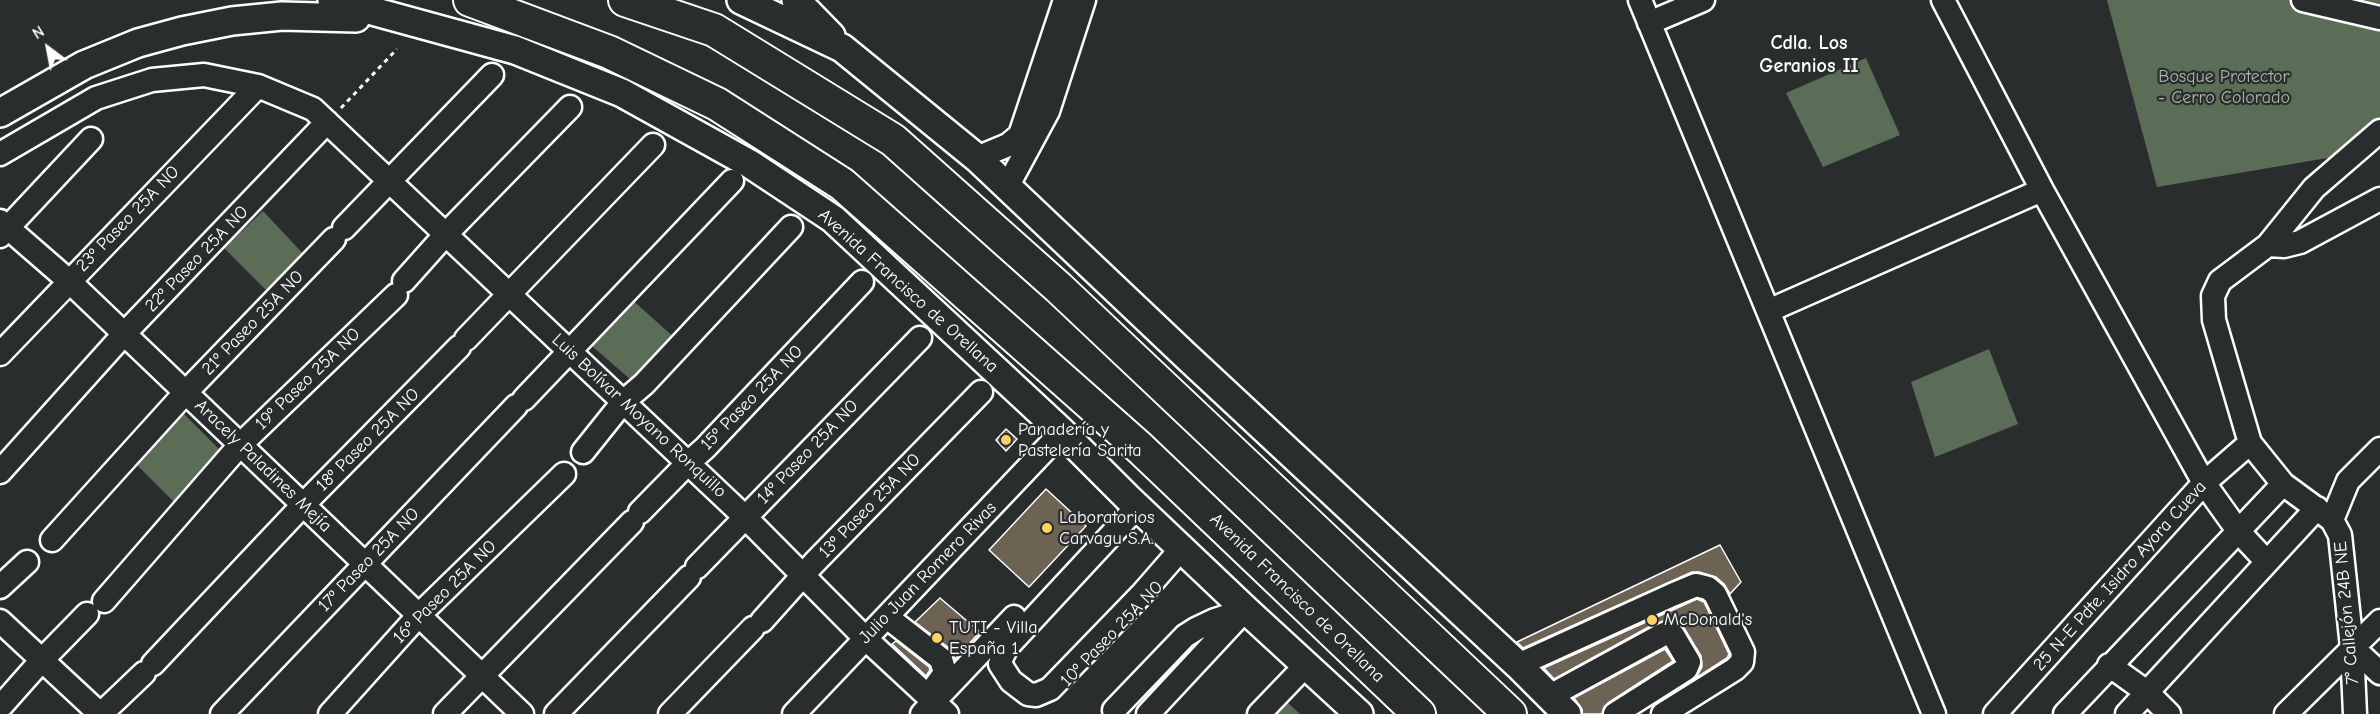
<!DOCTYPE html>
<meta charset="utf-8">
<style>
body{margin:0}
#map{position:relative;width:2380px;height:714px;overflow:hidden;background:#2a2d2e;font-family:"Comic Neue",sans-serif}
canvas{display:block}
.north{position:absolute;left:18px;top:18px;width:60px;height:60px;-webkit-text-stroke:4px #2a2d2e;paint-order:stroke;rotate:328deg;font-size:16px;font-weight:700;line-height:24px;text-align:center;color:#fff}
.north::after{content:'';display:block;margin:auto;width:21px;height:27px;background:#fff;clip-path:polygon(50% 0,100% 100%,50% 72%,0 100%)}
</style>
<div id="map">
<canvas width="2380" height="714"></canvas>
<div class="north">N</div>
</div>
<script>
const c = document.querySelector('canvas').getContext('2d');
c.lineJoin = 'round';
function fill(path, color) { c.fillStyle = color; c.fill(path, 'evenodd'); }
const shape = rows => new Path2D(rows.map(r => 'M' + r).join(''));
function strokePath(path, color, width, dash) { c.strokeStyle = color; c.lineWidth = width; c.lineCap = dash ? 'butt' : 'round'; c.setLineDash(dash || []); c.stroke(path); }
function drawText(font, color, halo, rows, align = 'center') {
  c.font = font + ' "Comic Neue",sans-serif'; c.lineWidth = 4.5; c.setLineDash([]); c.textBaseline = 'middle'; c.strokeStyle = halo; c.fillStyle = color; for (const [text, x, y, turn = 0] of rows) {
    c.save(); c.translate(x, y); c.rotate((+turn || 0) * Math.PI / 180); c.textAlign = isNaN(turn) ? turn : align; if (halo) c.strokeText(text, 0, 0); c.fillText(text, 0, 0); c.restore();
  }
}
const green = shape([
 [2107,0,2380,0,2380,149,2157,187],
 [1866,58,1900,135,1823,167,1786,93],
 [263,211,308,259,270,294,224,248],
 [629,297,676,339,636,384,587,342],
 [1989,349,2018,424,1935,457,1911,382],
 [180,410,225,455,178,506,133,461],
 [1287,702,1300,714,1276,714]
]);
const building = shape([
 [1006,429,1017,439,1006,451,996,440,1006,429],
 [1046,489,1086,526,1029,587,989,550,1046,489],
 [1720,545,1741,582,1730,594,1724,584,1716,577,1699,572,1692,572,1523,648,1517,642,1720,545],
 [940,598,980,632,955,659,949,648,915,622,940,598],
 [1697,599,1704,602,1729,654,1727,658,1696,678,1702,667,1701,656,1684,628,1670,620,1656,623,1554,679,1544,668,1697,599],
 [896,641,929,667,930,670,926,676,892,644,896,641],
 [1665,649,1673,661,1608,703,1602,714,1582,714,1582,709,1574,698,1665,649]
]);
const path = shape([
 [341,108,397,49]
]);
const minor = shape([
 [1640,0,1934,714],
 [1943,0,2042,190,2204,483,2239,532,2267,562],
 [2303,0,2380,18],
 [1649,23,1703,0],
 [0,154,96,98,152,80,204,75,258,86,313,109,746,518,866,639,947,714],
 [977,158,1008,145,1020,135,1065,0],
 [1007,187,1048,111,1084,0],
 [0,221,69,281,522,714],
 [344,228,492,75],
 [0,236,91,139],
 [2268,245,2284,246,2300,242,2380,199],
 [404,281,446,234,570,107],
 [1768,311,2042,190],
 [466,339,653,145],
 [0,354,258,86],
 [524,399,732,181],
 [583,452,623,402,644,384,791,227],
 [0,472,124,334,327,122],
 [1137,507,1007,647,1002,657,1000,664,1011,681,1028,694,1036,695,1050,689,1141,595,1182,548],
 [640,512,688,463,705,448,862,282],
 [2332,520,2348,481,2380,449],
 [52,540,186,392,334,239],
 [697,567,920,338],
 [0,587,27,562],
 [104,601,240,445,396,295],
 [887,617,941,659,945,673,931,692],
 [0,621,100,714],
 [762,621,814,563,981,392],
 [2352,647,2380,673],
 [153,664,303,505,459,347],
 [1518,665,1672,595,1696,585,1708,588,1715,594,1743,652,1742,662,1735,669,1663,714],
 [2109,665,2148,693,2169,714],
 [1550,696,1662,635,1667,633,1673,635,1689,662,1686,669,1615,714],
 [2,705,41,661,87,614],
 [1114,710,1185,636,1196,629,1215,620,1246,610],
 [101,714,144,673],
 [222,714,516,406],
 [330,714,419,615,564,474],
 [445,714,632,522],
 [556,714,689,577],
 [670,714,753,628],
 [794,714,1062,432],
 [922,714,1014,617],
 [1148,714,1243,612],
 [1259,714,1307,664],
 [1995,714,2204,483,2250,443],
 [2065,714,2283,484],
 [2127,714,2317,508],
 [2286,714,2380,621],
 [2355,714,2352,647,2340,535,2332,520,2283,484,2250,443,2214,320,2213,296,2220,281,2268,245,2314,188,2380,131]
]);
const major = shape([
 [332,0,515,50,622,93,750,164,833,219,1062,432,1128,498,1246,610,1359,714],
 [741,0,842,48,977,158,1185,355,1518,665,1567,714],
 [796,0,831,36],
 [0,113,84,65,138,43,182,31,232,21,282,16,356,18]
]);
const highway = shape([
 [470,0,609,52,717,104,842,184,1140,448,1419,714],
 [625,0,714,30,893,140,1059,288,1510,714]
]);
const markers = [
 [1006,440,6,"#ffd166"],
 [1047,528,6,"#ffd166"],
 [1652,620,6,"#ffd166"],
 [937,638,6,"#ffd166"]
];
const parkNames = [
 ["Bosque Protector",2224,77],
 ["- Cerro Colorado",2224,98]
];
const streetNames = [
 ["23º Paseo 25A NO",128,219,-46],
 ["22º Paseo 25A NO",197,259,-46],
 ["Avenida Francisco de Orellana",908,291,42],
 ["21º Paseo 25A NO",253,323,-46],
 ["19º Paseo 25A NO",308,379,-44],
 ["15º Paseo 25A NO",752,398,-46],
 ["Luis Bolívar Moyano Ronquillo",639,416,43],
 ["18º Paseo 25A NO",368,440,-45],
 ["14º Paseo 25A NO",808,452,-46],
 ["Aracely Paladines Mejía",263,466,44],
 ["13º Paseo 25A NO",870,506,-46],
 ["17º Paseo 25A NO",369,560,-46],
 ["Julio Juan Romero Rivas",928,573,-46],
 ["25 N-E Pdte. Isidro Ayora Cueva",2120,576,-48],
 ["16º Paseo 25A NO",445,592,-45],
 ["Avenida Francisco de Orellana",1297,598,44],
 ["7° Callejón 24B NE",2347,613,-95],
 ["10º Paseo 25A NO",1112,634,-46]
];
const poiNames = [
 ["Panadería y",1018,430],
 ["Pastelería Sarita",1018,451],
 ["Laboratorios",1059,518],
 ["Carvagu S.A.",1059,539],
 ["McDonald's",1664,620],
 ["TUTI - Villa",949,628],
 ["España 1",949,649]
];
const neighbourhoodNames = [
 ["Cdla. Los",1809,43],
 ["Geranios II",1809,66]
];
fill(green, '#5c6d57');
fill(building, '#6d6354');
strokePath(building, '#fff', 1.5);
strokePath(minor, '#fff', 27);
strokePath(major, '#fff', 32);
strokePath(highway, '#fff', 36);
strokePath(path, '#fff', 3, [4.5, 4.5]);
strokePath(minor, '#2a2d2e', 22);
strokePath(major, '#2a2d2e', 27);
strokePath(highway, '#2a2d2e', 32);
for (const [x, y, r, color] of markers) { const dot = new Path2D(); dot.arc(x, y, r, 0, 2 * Math.PI); c.fillStyle = color; c.fill(dot); strokePath(dot, '#2a2d2e', 2); }
drawText('18px', '#aeb6ab', '#2a2d2e', parkNames);
drawText('18px', '#fff', '#2a2d2e', streetNames);
drawText('18px', '#fff', '#2a2d2e', poiNames, 'left');
drawText('bold 20px', '#fff', '#2a2d2e', neighbourhoodNames);
</script>
